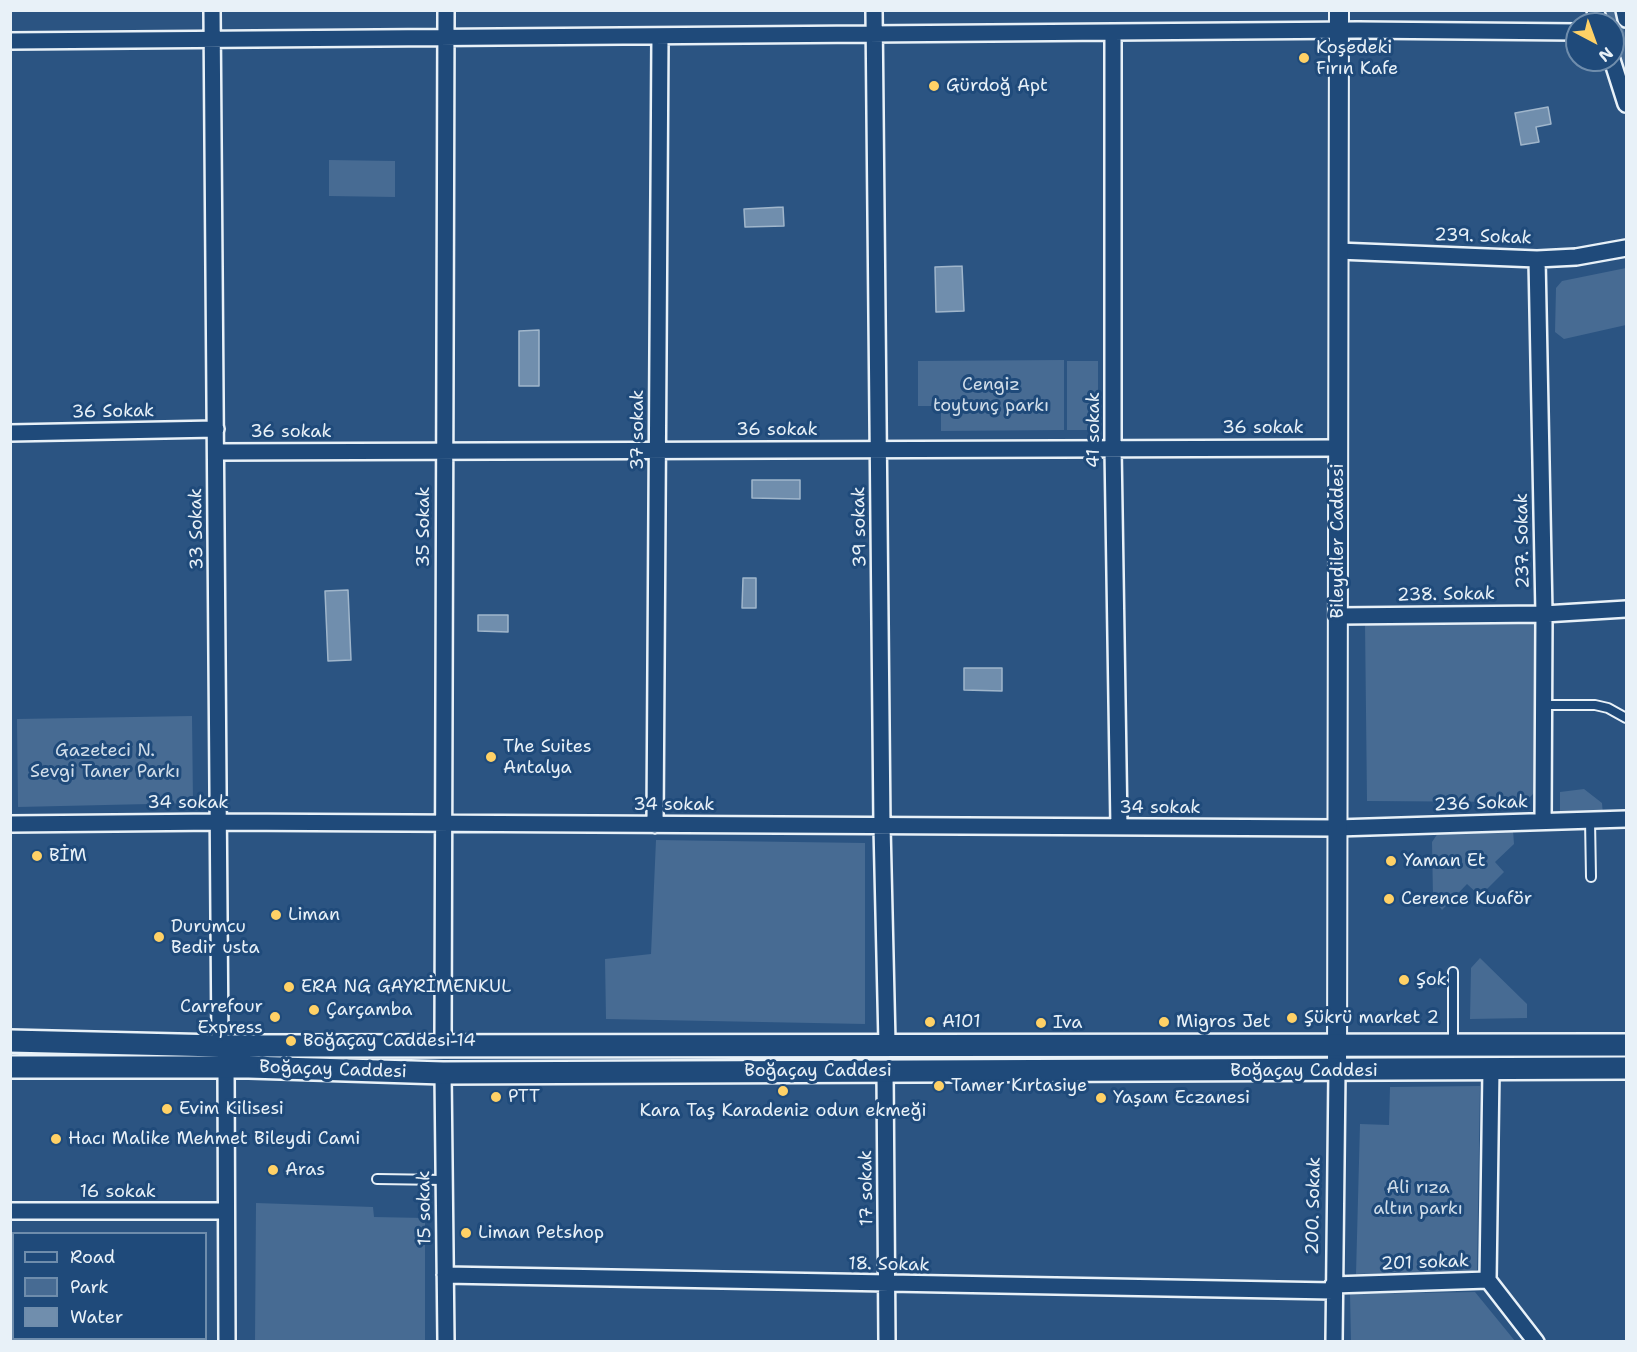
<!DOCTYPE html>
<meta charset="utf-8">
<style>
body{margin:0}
#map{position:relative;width:1637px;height:1352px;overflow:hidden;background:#2b5482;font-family:"Shantell Sans",sans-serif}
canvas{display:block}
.frame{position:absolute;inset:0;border:12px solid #e8f1f8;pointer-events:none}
.legend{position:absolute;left:12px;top:1232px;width:195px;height:108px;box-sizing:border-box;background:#1f4a7a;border:2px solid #6f8dac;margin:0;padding:8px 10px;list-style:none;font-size:18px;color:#e8f1f8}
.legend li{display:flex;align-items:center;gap:12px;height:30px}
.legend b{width:30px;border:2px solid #6f8dac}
.north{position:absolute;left:1565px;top:12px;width:60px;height:60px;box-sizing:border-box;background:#1f4a7a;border:2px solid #6f8dac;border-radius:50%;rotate:139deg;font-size:16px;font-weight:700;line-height:24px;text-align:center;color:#e8f1f8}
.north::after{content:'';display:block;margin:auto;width:21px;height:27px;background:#ffd166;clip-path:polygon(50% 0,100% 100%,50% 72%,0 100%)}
</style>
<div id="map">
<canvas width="1637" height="1352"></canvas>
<div class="frame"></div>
<ul class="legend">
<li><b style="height:8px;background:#1f4a7a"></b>Road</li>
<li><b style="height:16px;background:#476b93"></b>Park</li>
<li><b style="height:16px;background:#708ead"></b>Water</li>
</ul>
<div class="north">N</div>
</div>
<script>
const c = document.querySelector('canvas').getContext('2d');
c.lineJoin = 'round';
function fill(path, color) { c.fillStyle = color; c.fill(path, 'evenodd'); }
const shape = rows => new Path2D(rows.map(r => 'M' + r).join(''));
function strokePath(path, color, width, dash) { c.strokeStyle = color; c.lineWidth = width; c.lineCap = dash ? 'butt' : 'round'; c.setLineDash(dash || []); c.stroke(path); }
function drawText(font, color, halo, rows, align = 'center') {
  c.font = font + ' "Shantell Sans",sans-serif'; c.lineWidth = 6; c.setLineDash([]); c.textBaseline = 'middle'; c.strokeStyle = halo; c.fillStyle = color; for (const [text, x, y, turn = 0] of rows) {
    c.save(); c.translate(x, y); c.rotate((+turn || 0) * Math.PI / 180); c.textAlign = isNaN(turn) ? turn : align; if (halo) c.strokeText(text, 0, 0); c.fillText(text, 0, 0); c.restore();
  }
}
const green = shape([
 [1600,11,1618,11,1626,36,1626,89,1613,49,1613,24,1605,24],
 [329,160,395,161,395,197,329,196],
 [1626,268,1626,325,1564,339,1555,332,1556,288,1562,281],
 [1064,360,1064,430,941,431,941,406,918,406,918,361],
 [1067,361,1098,361,1098,430,1067,430],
 [1536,620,1534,793,1528,799,1521,802,1367,801,1365,623],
 [192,716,193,803,18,807,17,719],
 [1584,789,1602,803,1603,815,1560,817,1560,792],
 [1513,830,1514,844,1495,862,1504,872,1480,896,1467,884,1442,910,1433,898,1432,842,1438,833],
 [656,840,865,843,865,1024,606,1019,605,959,651,954],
 [1480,958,1527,1004,1527,1018,1470,1019,1471,968],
 [1480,1086,1477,1270,1356,1274,1360,1124,1389,1125,1390,1087],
 [256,1203,373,1207,374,1217,425,1218,425,1341,255,1341],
 [1475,1292,1515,1341,1351,1341,1350,1294]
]);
const water = shape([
 [1548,107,1551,124,1536,127,1539,142,1521,145,1515,113,1548,107],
 [783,207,784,226,745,227,744,209,783,207],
 [962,266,964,311,936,312,935,267,962,266],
 [539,330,539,386,519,386,519,331,539,330],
 [752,480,800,480,800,499,752,498,752,480],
 [743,578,756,578,756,608,742,608,743,578],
 [348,590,351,660,328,661,325,591,348,590],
 [478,615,508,615,508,632,478,631,478,615],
 [964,668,1002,668,1002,691,964,690,964,668]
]);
const service = shape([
 [1544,705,1595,705,1608,708,1626,718],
 [1590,820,1591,877],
 [1453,1043,1453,972],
 [377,1179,444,1180]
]);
const minor = shape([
 [212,10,220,1046],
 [874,10,882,826,887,1043],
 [1595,10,1600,24],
 [1624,10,1626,19],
 [1113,33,1113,448,1119,827],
 [10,41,1358,30,1577,32],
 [1612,60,1626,104],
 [1338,251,1537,259,1576,257,1626,248],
 [1537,259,1544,614,1543,821],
 [10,433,216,429],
 [216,452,1338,448],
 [1338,616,1544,614,1626,609],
 [10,824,220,822,1337,828,1626,819],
 [655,825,660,36],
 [443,1044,446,10],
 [226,1067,227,1342],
 [885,1071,887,1342],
 [443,1073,446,1342],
 [10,1211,225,1211],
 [445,1275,1333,1291],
 [1488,1280,1491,1069],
 [1488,1280,1536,1342],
 [1333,1285,1488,1280],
 [1334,1342,1337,1071]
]);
const tertiary = shape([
 [1337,1071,1339,10]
]);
const secondary = shape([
 [10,1041,220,1046,1626,1045],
 [10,1067,249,1067,443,1073,1626,1068]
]);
const markers = [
 [1304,58,6,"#ffd166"],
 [934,86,6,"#ffd166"],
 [491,757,6,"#ffd166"],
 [37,856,6,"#ffd166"],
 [1391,861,6,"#ffd166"],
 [1389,899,6,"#ffd166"],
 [276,915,6,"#ffd166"],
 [159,937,6,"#ffd166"],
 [1404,980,6,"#ffd166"],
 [289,987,6,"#ffd166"],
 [314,1010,6,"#ffd166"],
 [275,1017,6,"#ffd166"],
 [1292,1018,6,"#ffd166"],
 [930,1022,6,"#ffd166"],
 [1164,1022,6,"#ffd166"],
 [1041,1023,6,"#ffd166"],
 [291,1041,6,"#ffd166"],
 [939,1086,6,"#ffd166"],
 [783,1091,6,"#ffd166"],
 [496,1097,6,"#ffd166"],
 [1101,1098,6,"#ffd166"],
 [167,1109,6,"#ffd166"],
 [56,1139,6,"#ffd166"],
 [273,1170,6,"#ffd166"],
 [466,1233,6,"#ffd166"]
];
const poiNames = [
 ["Koşedeki",1316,48],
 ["Fırın Kafe",1316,69],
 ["Gürdoğ Apt",946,86],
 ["The Suites",503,747],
 ["Antalya",503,768],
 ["BİM",49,856],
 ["Yaman Et",1403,861],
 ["Cerence Kuaför",1401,899],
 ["Liman",288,915],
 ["Durumcu",171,927],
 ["Bedir usta",171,948],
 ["Şok",1416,980],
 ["ERA NG GAYRİMENKUL",301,987],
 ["Carrefour",263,1007,"right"],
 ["Express",263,1028,"right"],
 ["Çarçamba",326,1010],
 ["Şükrü market 2",1304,1018],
 ["A101",942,1022],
 ["Migros Jet",1176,1022],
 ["Iva",1053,1023],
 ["Boğaçay Caddesi-14",303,1041],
 ["Tamer Kırtasiye",951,1086],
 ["PTT",508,1097],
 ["Yaşam Eczanesi",1113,1098],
 ["Evim Kilisesi",179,1109],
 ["Kara Taş Karadeniz odun ekmeği",783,1111,"center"],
 ["Hacı Malike Mehmet Bileydi Cami",68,1139],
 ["Aras",285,1170],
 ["Liman Petshop",478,1233]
];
const streetNames = [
 ["239. Sokak",1483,237,2],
 ["36 Sokak",113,412,-1],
 ["36 sokak",1263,428],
 ["37 sokak",638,430,-90],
 ["36 sokak",777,430],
 ["41 sokak",1094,430,-90],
 ["36 sokak",291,432],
 ["35 Sokak",424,527,-90],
 ["39 sokak",860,527,-91],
 ["33 Sokak",197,529,-91],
 ["Bileydiler Caddesi",1338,541,-90],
 ["237. Sokak",1523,541,-91],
 ["238. Sokak",1446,595,-1],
 ["34 sokak",188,803],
 ["236 Sokak",1481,804,-2],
 ["34 sokak",674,805],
 ["34 sokak",1160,808],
 ["Boğaçay Caddesi",333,1070,2],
 ["Boğaçay Caddesi",818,1071],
 ["Boğaçay Caddesi",1304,1071],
 ["17 sokak",867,1188,-91],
 ["16 sokak",118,1192],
 ["200. Sokak",1314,1206,-89],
 ["15 sokak",425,1208,-91],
 ["201 sokak",1425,1263,-2],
 ["18. Sokak",889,1265,1]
];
const parkNames = [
 ["Cengiz",991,385],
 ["toytunç parkı",991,406],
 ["Gazeteci N.",105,751],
 ["Sevgi Taner Parkı",105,772],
 ["Ali rıza",1418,1188],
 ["altın parkı",1418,1209]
];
fill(green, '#476b93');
fill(water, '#708ead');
strokePath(water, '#a0b6cb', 1.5);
strokePath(service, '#e8f1f8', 12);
strokePath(minor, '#e8f1f8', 20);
strokePath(tertiary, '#e8f1f8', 22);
strokePath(secondary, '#e8f1f8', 26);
strokePath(service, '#1f4a7a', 8);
strokePath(minor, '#1f4a7a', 15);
strokePath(tertiary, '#1f4a7a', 18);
strokePath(secondary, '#1f4a7a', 21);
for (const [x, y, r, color] of markers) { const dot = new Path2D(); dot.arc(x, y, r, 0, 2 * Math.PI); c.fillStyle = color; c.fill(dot); strokePath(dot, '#1f4a7a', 2); }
drawText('18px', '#e8f1f8', '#1f4a7a', poiNames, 'left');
drawText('18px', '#e8f1f8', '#1f4a7a', streetNames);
drawText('18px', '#d0dde9', '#1f4a7a', parkNames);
</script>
